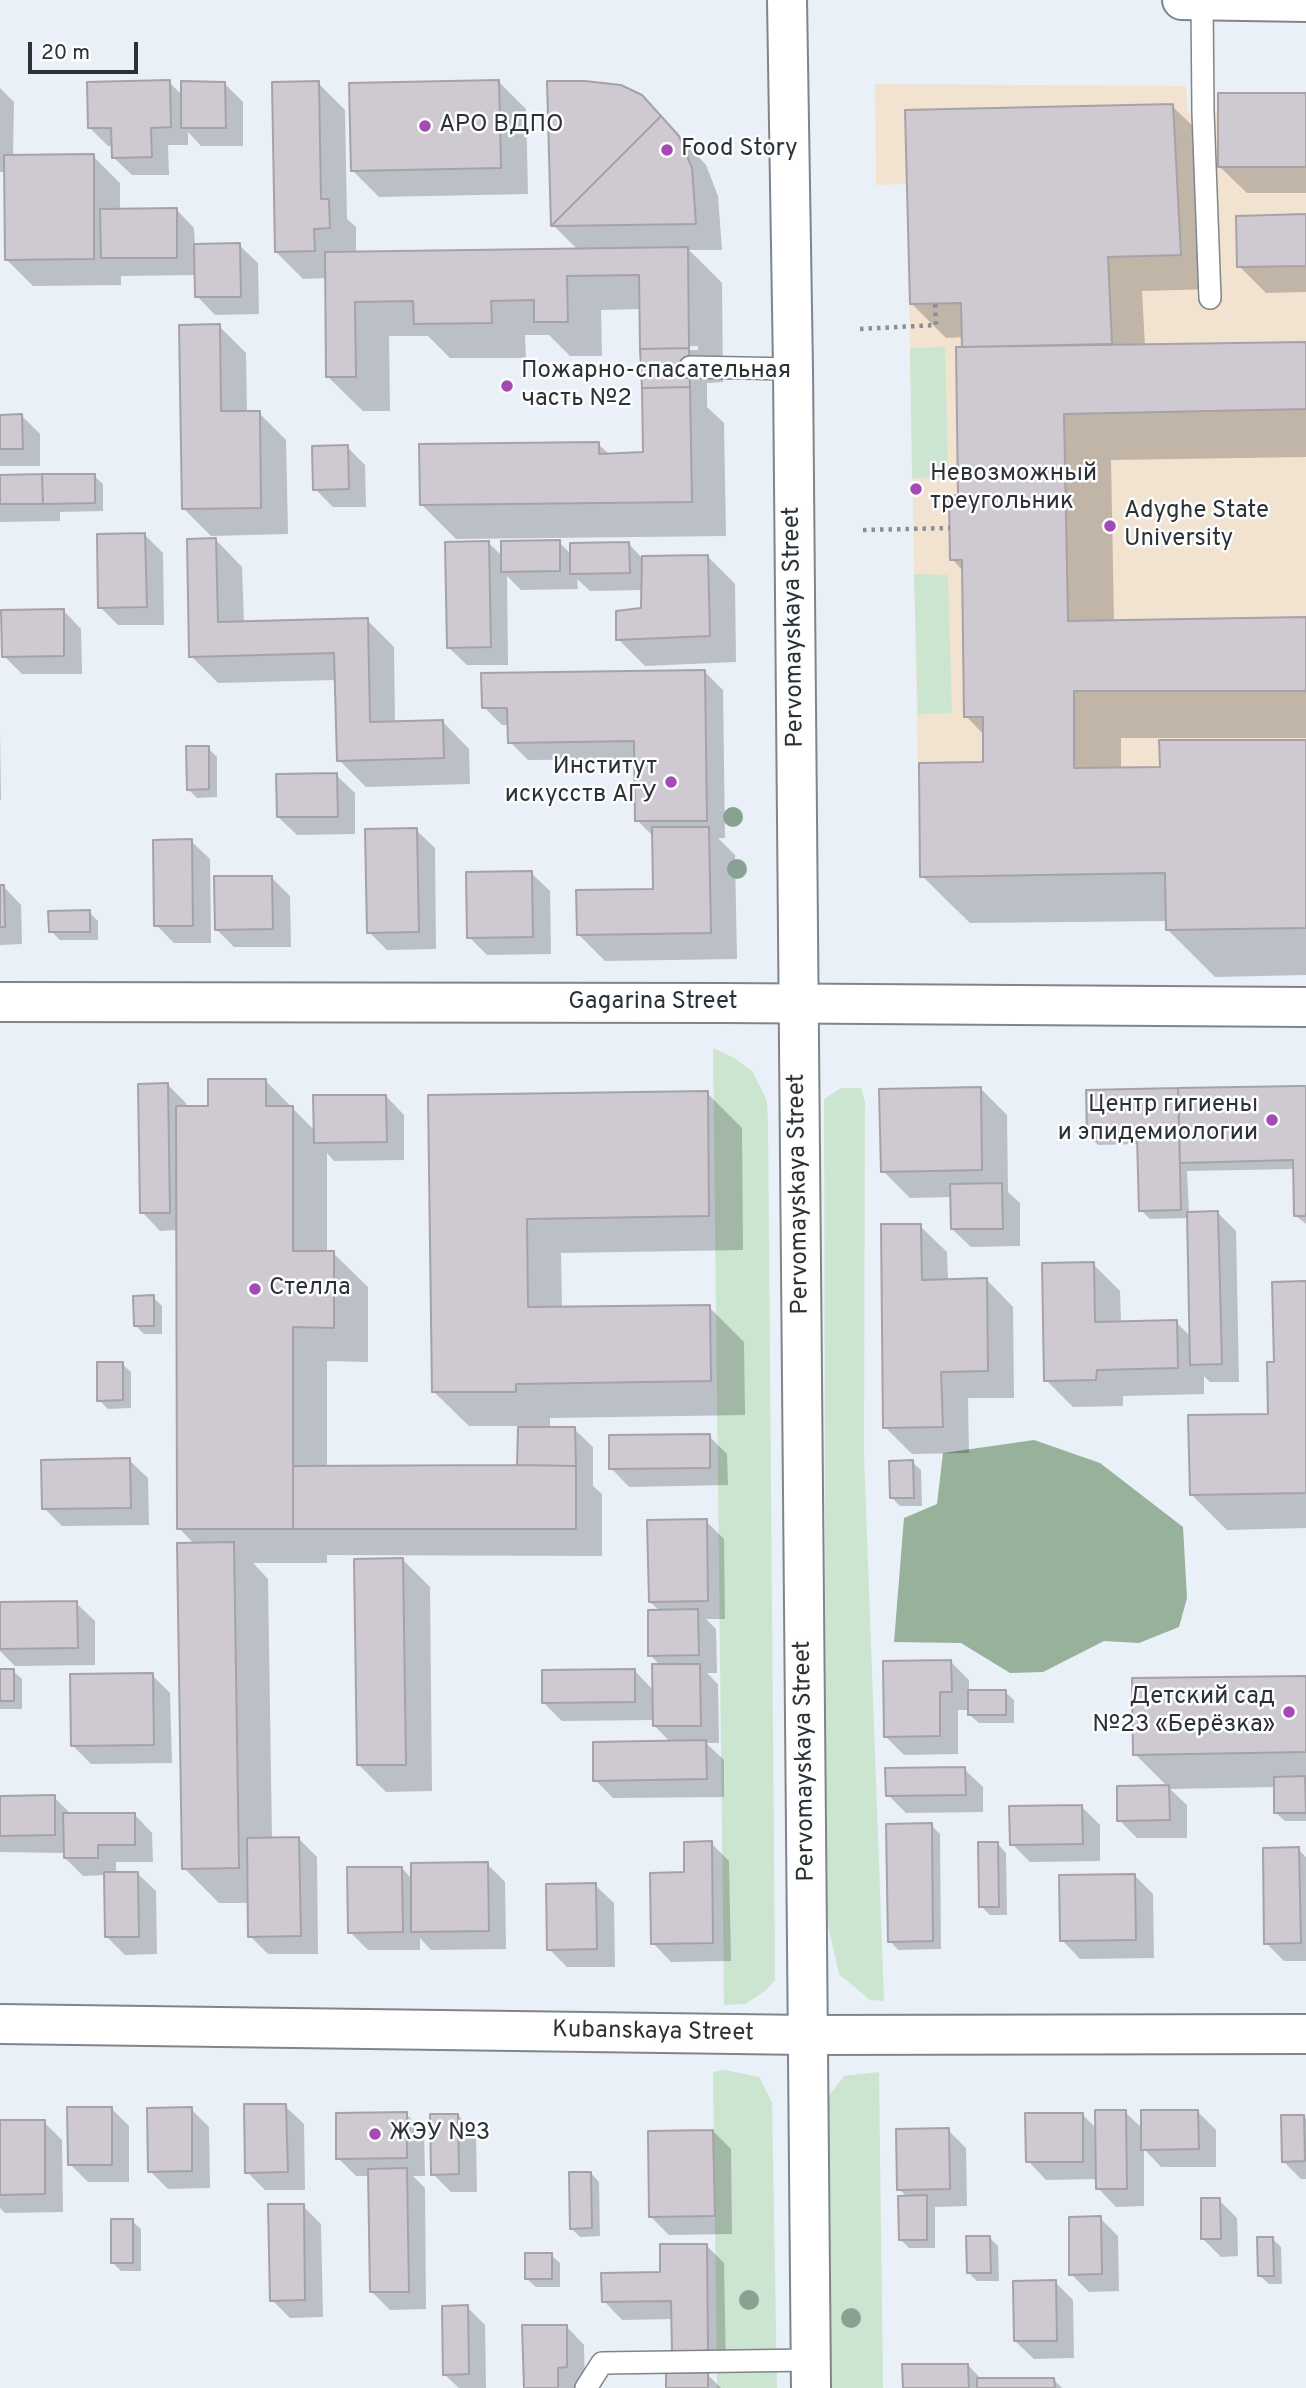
<!DOCTYPE html>
<meta charset="utf-8">
<style>
body{margin:0}
#map{position:relative;width:1306px;height:2388px;overflow:hidden;background:#e9f0f7;font-family:Overpass,sans-serif}
canvas{display:block}
.scale{position:absolute;left:28px;top:42px;width:110px;height:32px;box-sizing:border-box;border:4px solid #2e3133;border-top:0;padding-left:9px;font-size:21px;line-height:24px;white-space:nowrap;color:#2e3133;-webkit-text-stroke:5px #fbfdfe;paint-order:stroke}
</style>
<div id="map">
<canvas width="1306" height="2388"></canvas>
<div class="scale">20 m</div>
</div>
<script>
const c = document.querySelector('canvas').getContext('2d');
c.lineJoin = 'round';
function fill(path, color) { c.fillStyle = color; c.fill(path, 'evenodd'); }
const shape = rows => new Path2D(rows.map(r => 'M' + r).join(''));
function strokePath(path, color, width, dash) { c.strokeStyle = color; c.lineWidth = width; c.lineCap = dash ? 'butt' : 'round'; c.setLineDash(dash || []); c.stroke(path); }
function drawText(font, color, halo, rows, align = 'center') {
  c.font = font + ' Overpass,sans-serif'; c.lineWidth = 5; c.setLineDash([]); c.textBaseline = 'middle'; c.strokeStyle = halo; c.fillStyle = color; for (const [text, x, y, turn = 0] of rows) {
    c.save(); c.translate(x, y); c.rotate((+turn || 0) * Math.PI / 180); c.textAlign = isNaN(turn) ? turn : align; if (halo) c.strokeText(text, 0, 0); c.fillText(text, 0, 0); c.restore();
  }
}
const education = shape([
 [875,84,1186,86,1188,113,1217,112,1218,93,1306,93,1306,928,1166,930,1164,873,920,877,907,184,876,185]
]);
const green = shape([
 [945,347,948,477,912,478,910,348],
 [914,574,948,575,952,713,918,714],
 [713,1048,734,1058,752,1071,767,1101,768,1120,775,1980,765,1991,745,2004,724,2005],
 [841,1088,861,1088,865,1102,864,1454,884,2001,870,2000,839,1974,826,1917,824,1099],
 [725,2070,759,2077,772,2103,777,2388,717,2388,713,2072],
 [879,2072,883,2388,831,2388,828,2097,844,2076]
]);
const forest = shape([
 [1034,1440,1100,1463,1183,1527,1187,1598,1179,1627,1139,1643,1104,1641,1043,1672,1010,1673,961,1643,894,1642,904,1518,937,1504,943,1453]
]);
const shadow = shape([
 [169,82,183,96,225,84,243,102,243,146,201,146,188,132,188,145,168,145,169,175,132,175,113,157,113,146,108,146,90,128],
 [499,82,526,109,528,194,379,197,352,170],
 [318,83,345,110,347,219,356,227,356,253,578,250,553,225,668,124,706,165,718,196,722,250,689,250,722,283,723,382,707,383,707,407,724,423,726,536,456,539,422,505,598,444,610,455,645,454,641,309,601,310,602,356,570,356,549,335,525,335,526,358,450,358,428,336,389,336,390,411,363,411,328,377,327,278,303,279,276,252],
 [698,346,698,350,674,350,674,347],
 [0,88,14,102,13,157,93,156,120,183,120,210,176,209,194,228,195,245,239,245,258,263,259,314,215,315,197,296,196,275,121,276,121,285,33,286,6,259,6,172,0,172],
 [1306,94,1306,193,1247,193,1220,167],
 [1172,106,1207,140,1215,289,1142,291,1145,346,1306,344,1306,457,1111,460,1114,622,1306,619,1306,738,1121,738,1121,769,1162,769,1306,742,1306,975,1215,977,1167,929,1167,921,970,923,922,876,985,763,985,736,966,716,963,571,952,559,960,497,966,348,964,337,946,338,911,303],
 [1306,216,1306,292,1266,293,1239,266],
 [219,326,246,353,247,413,259,413,286,440,288,534,211,536,184,509],
 [0,416,22,416,40,434,40,466,0,466],
 [347,447,365,465,366,507,333,507,315,489],
 [94,476,103,484,103,511,60,512,60,521,0,522,0,477],
 [145,535,163,553,164,625,118,625,100,607],
 [216,540,242,567,244,623,367,620,394,647,395,723,443,722,469,749,470,784,366,787,339,760,337,680,218,683,191,656],
 [559,542,572,555,629,544,642,558,708,557,735,584,736,662,645,666,618,639,643,609,643,590,590,591,577,579,578,589,521,590,507,576,508,665,467,665,448,647,489,543,503,557],
 [63,610,81,629,82,674,22,674,4,656],
 [705,672,723,690,725,838,718,838,735,855,737,959,605,961,578,934,655,890,654,837,637,820,636,759,528,760,510,742,509,725,502,725,484,707],
 [0,730,1,800,0,800],
 [208,748,217,757,217,797,197,798,188,789],
 [336,775,355,793,355,834,297,835,278,817],
 [416,830,435,848,436,949,387,950,369,932],
 [191,841,210,859,211,943,174,943,156,925],
 [531,873,550,891,551,954,487,955,469,937],
 [271,877,290,896,291,947,234,947,216,929],
 [0,886,3,886,21,905,22,944,0,945],
 [89,912,98,921,98,940,60,940,51,931],
 [266,1081,316,1132,386,1096,404,1115,404,1160,334,1161,327,1153,327,1253,333,1253,368,1287,368,1362,327,1361,327,1467,522,1467,519,1465,519,1426,469,1426,434,1392,429,1096,707,1093,742,1128,743,1250,561,1253,562,1309,709,1307,744,1342,745,1415,550,1418,550,1429,574,1429,593,1447,593,1486,602,1494,602,1556,327,1555,327,1563,253,1563,268,1579,272,1839,299,1839,317,1857,318,1954,268,1954,250,1936,250,1903,219,1903,184,1868,194,1544,179,1528,178,1230,160,1231,142,1212,168,1085,186,1103,186,1108,209,1108],
 [980,1088,1007,1115,1008,1192,1020,1203,1020,1246,971,1247,952,1229,952,1197,910,1198,883,1171],
 [1306,1088,1306,1224,1296,1216,1295,1169,1187,1171,1189,1213,1218,1213,1236,1231,1239,1382,1210,1382,1204,1376,1204,1394,1123,1396,1123,1406,1073,1407,1046,1380,1093,1264,1120,1291,1121,1323,1176,1322,1191,1337,1189,1218,1150,1219,1141,1210,1139,1144,1098,1145,1089,1136,1088,1092],
 [920,1226,947,1252,948,1281,987,1280,1013,1307,1014,1398,968,1398,969,1453,912,1454,885,1427],
 [1306,1283,1306,1528,1227,1530,1192,1495,1270,1416,1276,1363],
 [153,1297,162,1306,162,1334,144,1334,135,1325],
 [122,1364,131,1372,131,1408,108,1409,99,1400],
 [709,1436,727,1454,728,1485,629,1487,611,1468],
 [129,1460,148,1478,149,1525,62,1526,44,1508],
 [912,1462,921,1470,922,1506,900,1506,891,1497],
 [706,1521,724,1539,725,1619,706,1619,716,1629,717,1673,707,1673,718,1684,719,1743,706,1743,724,1760,724,1797,613,1798,595,1780,671,1743,654,1725,654,1720,562,1721,544,1703,634,1670,654,1691,661,1666,650,1655,660,1611,650,1602],
 [403,1560,430,1587,432,1791,386,1792,359,1765],
 [76,1603,95,1621,95,1665,15,1666,0,1651,0,1604],
 [951,1662,969,1680,969,1692,1005,1692,1014,1700,1014,1723,979,1723,970,1715,970,1710,958,1710,958,1754,904,1755,886,1737],
 [0,1671,13,1671,22,1679,22,1709,0,1709],
 [152,1675,170,1693,172,1763,91,1764,73,1746],
 [1306,1678,1306,1821,1285,1821,1276,1813,1276,1787,1170,1789,1187,1805,1187,1838,1137,1838,1119,1820,1168,1787,1135,1754],
 [964,1769,983,1787,983,1812,906,1813,888,1795],
 [54,1797,72,1815,134,1814,152,1833,153,1862,116,1862,116,1874,137,1873,156,1891,157,1954,125,1955,107,1937,106,1875,83,1876,65,1858,65,1853,0,1852,0,1798],
 [1082,1807,1100,1825,1100,1861,1030,1862,1012,1844],
 [931,1825,940,1834,941,1949,898,1950,890,1941],
 [711,1843,729,1861,731,1961,671,1962,653,1943,686,1874],
 [998,1844,1006,1853,1007,1915,990,1915,981,1906],
 [1298,1849,1306,1857,1306,1961,1284,1961,1266,1943],
 [487,1864,505,1882,506,1949,431,1950,420,1938,420,1950,368,1950,350,1932,402,1868,412,1879],
 [1135,1876,1153,1894,1154,1958,1080,1959,1062,1940],
 [595,1885,614,1903,615,1967,567,1967,549,1949],
 [285,2106,304,2124,305,2190,265,2190,247,2172],
 [111,2108,129,2126,129,2182,88,2182,70,2164],
 [191,2109,209,2127,210,2188,168,2189,150,2171],
 [1125,2112,1143,2129,1198,2112,1216,2130,1216,2167,1161,2167,1144,2149,1144,2206,1116,2207,1098,2188,1097,2179,1046,2180,1028,2161,1082,2114,1097,2129],
 [406,2114,424,2132,425,2176,413,2176,425,2188,426,2309,390,2310,372,2292,370,2176,356,2176,338,2158],
 [458,2115,476,2134,477,2192,451,2192,433,2174],
 [1303,2116,1306,2119,1306,2179,1301,2179,1283,2161],
 [0,2122,44,2122,62,2140,63,2212,5,2213,0,2208],
 [948,2130,966,2148,967,2206,935,2207,935,2248,909,2248,901,2240,907,2197,899,2189],
 [713,2131,731,2149,732,2234,669,2235,651,2217],
 [591,2173,599,2182,600,2236,580,2237,571,2228],
 [1219,2200,1237,2218,1238,2256,1221,2257,1203,2239],
 [303,2206,321,2224,323,2317,290,2318,272,2300],
 [1100,2218,1118,2236,1119,2291,1089,2292,1071,2274],
 [132,2221,141,2229,141,2271,121,2271,112,2262],
 [989,2237,998,2246,999,2281,977,2281,968,2272],
 [1273,2239,1281,2247,1282,2284,1269,2284,1260,2276],
 [706,2245,724,2263,726,2369,673,2319,622,2320,604,2301,662,2274],
 [551,2255,560,2263,560,2287,536,2287,527,2279],
 [1055,2282,1073,2300,1074,2358,1034,2359,1015,2341],
 [467,2307,485,2325,486,2388,459,2388,444,2374],
 [566,2326,584,2345,585,2385,575,2385,575,2388,526,2388],
 [968,2365,982,2380,1054,2380,1062,2388,905,2388],
 [707,2374,721,2388,667,2388]
]);
const building = shape([
 [170,80,171,127,151,128,152,157,112,158,111,128,88,128,87,82,170,80],
 [499,80,501,168,351,171,349,83,499,80],
 [181,81,225,82,226,128,181,128,181,81],
 [319,81,321,199,329,199,330,228,314,229,315,251,275,252,272,82,319,81],
 [547,81,585,81,621,85,642,95,661,116,551,226,547,81],
 [1218,93,1306,93,1306,167,1218,167,1218,93],
 [1173,104,1181,255,1108,257,1112,344,962,347,961,303,910,304,905,110,1173,104],
 [661,116,679,136,692,168,696,224,551,226,661,116],
 [94,154,94,259,5,260,4,155,94,154],
 [177,208,177,258,101,258,100,209,177,208],
 [1306,214,1306,266,1237,267,1236,216,1306,214],
 [240,243,241,297,195,297,194,244,240,243],
 [688,247,689,348,640,349,639,275,567,276,568,322,534,322,534,300,491,301,492,323,414,324,413,301,355,302,356,377,326,377,325,252,688,247],
 [220,324,221,411,260,411,261,508,182,509,179,325,220,324],
 [1306,342,1306,409,1064,414,1068,621,1306,617,1306,691,1074,691,1074,768,1160,767,1159,740,1306,740,1306,928,1166,930,1165,873,920,877,919,763,983,762,983,717,964,717,962,560,950,560,949,496,958,495,956,347,1306,342],
 [689,348,690,387,642,388,640,349,689,348],
 [690,387,692,502,420,505,419,444,599,442,599,454,643,452,642,388,690,387],
 [22,414,23,449,0,449,0,415,22,414],
 [348,445,349,489,313,490,312,446,348,445],
 [42,474,43,504,0,504,0,475,42,474],
 [42,474,95,474,95,503,43,504,42,474],
 [145,533,147,607,98,608,97,534,145,533],
 [216,538,218,622,368,618,370,722,443,720,444,758,337,761,334,653,189,657,187,539,216,538],
 [560,540,560,571,501,572,501,541,560,540],
 [489,541,491,647,447,648,445,542,489,541],
 [629,542,630,573,570,574,570,543,629,542],
 [708,555,710,636,616,640,616,611,641,608,642,556,708,555],
 [64,609,64,656,2,657,1,610,64,609],
 [705,670,707,821,635,821,634,741,508,743,507,708,482,708,481,673,705,670],
 [186,746,209,746,209,789,187,790,186,746],
 [337,773,338,817,277,817,276,774,337,773],
 [652,827,709,827,711,933,577,935,576,890,653,889,652,827],
 [417,828,419,932,367,933,365,829,417,828],
 [192,839,193,926,154,926,153,840,192,839],
 [532,871,533,937,467,938,466,872,532,871],
 [214,876,272,876,273,929,215,930,214,876],
 [0,885,4,885,5,927,0,927,0,885],
 [90,910,90,932,49,932,48,911,90,910],
 [208,1079,266,1079,266,1106,293,1106,293,1251,334,1251,334,1328,293,1327,293,1529,177,1529,176,1106,208,1106,208,1079],
 [168,1083,170,1213,140,1213,138,1084,168,1083],
 [1300,1086,1306,1086,1306,1216,1294,1216,1293,1160,1180,1163,1178,1088,1300,1086],
 [981,1087,982,1170,881,1172,879,1089,981,1087],
 [1178,1088,1181,1210,1139,1211,1137,1136,1087,1137,1086,1090,1178,1088],
 [708,1091,709,1216,527,1219,528,1307,710,1305,711,1381,516,1384,516,1392,432,1392,428,1095,708,1091],
 [313,1095,386,1095,387,1142,314,1143,313,1095],
 [1002,1183,1003,1229,951,1229,950,1184,1002,1183],
 [1218,1211,1222,1364,1190,1365,1187,1212,1218,1211],
 [881,1224,921,1224,922,1280,987,1278,988,1371,941,1372,943,1427,883,1428,881,1224],
 [1094,1262,1095,1322,1177,1320,1178,1368,1097,1370,1096,1380,1044,1381,1042,1263,1094,1262],
 [1306,1281,1306,1493,1190,1495,1188,1415,1268,1414,1267,1362,1274,1362,1272,1282,1306,1281],
 [154,1295,154,1326,134,1326,133,1296,154,1295],
 [97,1362,123,1362,123,1400,97,1401,97,1362],
 [518,1427,575,1427,576,1466,517,1465,518,1427],
 [710,1434,710,1468,609,1469,609,1435,710,1434],
 [130,1458,131,1508,42,1509,41,1460,130,1458],
 [913,1460,914,1498,890,1498,889,1461,913,1460],
 [517,1465,576,1466,576,1529,293,1529,293,1466,517,1465],
 [707,1519,708,1601,649,1602,647,1520,707,1519],
 [234,1542,239,1868,182,1869,177,1543,234,1542],
 [403,1558,406,1765,357,1765,354,1559,403,1558],
 [77,1601,78,1648,0,1649,0,1602,77,1601],
 [698,1609,699,1655,648,1656,648,1610,698,1609],
 [951,1660,952,1692,940,1692,940,1736,884,1737,883,1661,951,1660],
 [652,1664,700,1664,701,1726,653,1726,652,1664],
 [0,1669,14,1669,14,1701,0,1701,0,1669],
 [635,1669,635,1702,542,1703,542,1670,635,1669],
 [153,1673,154,1745,71,1746,70,1674,153,1673],
 [1306,1676,1306,1752,1133,1755,1132,1678,1306,1676],
 [968,1690,1006,1690,1006,1715,968,1715,968,1690],
 [706,1740,707,1779,593,1781,593,1742,706,1740],
 [965,1767,966,1795,886,1796,885,1768,965,1767],
 [1305,1776,1306,1813,1274,1813,1274,1777,1305,1776],
 [1169,1785,1170,1820,1117,1821,1117,1786,1169,1785],
 [55,1795,55,1835,0,1836,0,1796,55,1795],
 [1082,1805,1083,1844,1010,1845,1009,1806,1082,1805],
 [63,1813,135,1813,135,1845,98,1845,98,1858,64,1858,63,1813],
 [932,1823,933,1941,888,1942,886,1824,932,1823],
 [299,1837,301,1936,248,1937,247,1838,299,1837],
 [712,1841,713,1943,651,1944,650,1873,684,1872,684,1842,712,1841],
 [978,1842,998,1842,999,1907,979,1907,978,1842],
 [1299,1847,1301,1943,1264,1944,1263,1848,1299,1847],
 [488,1862,489,1931,411,1932,411,1863,488,1862],
 [347,1867,402,1867,403,1932,348,1933,347,1867],
 [104,1872,138,1872,139,1937,105,1937,104,1872],
 [1135,1874,1136,1940,1060,1941,1059,1875,1135,1874],
 [596,1883,597,1949,547,1950,546,1884,596,1883],
 [244,2104,286,2104,288,2172,245,2173,244,2104],
 [67,2107,112,2107,112,2165,68,2165,67,2107],
 [192,2107,192,2171,148,2172,147,2108,192,2107],
 [1095,2110,1126,2110,1127,2189,1096,2189,1095,2110],
 [1141,2110,1198,2110,1199,2149,1141,2150,1141,2110],
 [407,2112,407,2158,336,2159,336,2113,407,2112],
 [1025,2113,1083,2113,1083,2162,1026,2162,1025,2113],
 [430,2114,458,2114,459,2174,431,2175,430,2114],
 [1281,2115,1304,2115,1305,2161,1282,2162,1281,2115],
 [0,2120,45,2120,45,2194,0,2195,0,2120],
 [949,2128,950,2189,897,2190,896,2129,949,2128],
 [713,2130,715,2216,649,2217,648,2131,713,2130],
 [407,2168,409,2292,370,2292,368,2169,407,2168],
 [569,2172,591,2172,592,2228,570,2229,569,2172],
 [927,2195,927,2240,899,2240,898,2196,927,2195],
 [1201,2198,1220,2198,1221,2239,1201,2239,1201,2198],
 [268,2204,304,2204,305,2300,270,2301,268,2204],
 [1101,2216,1102,2274,1069,2275,1069,2217,1101,2216],
 [111,2219,133,2219,133,2263,111,2263,111,2219],
 [966,2236,990,2236,991,2273,967,2273,966,2236],
 [1257,2237,1273,2237,1274,2276,1258,2276,1257,2237],
 [660,2244,707,2244,708,2351,672,2352,671,2301,602,2302,601,2273,660,2272,660,2244],
 [525,2253,552,2253,552,2279,525,2279,525,2253],
 [1056,2280,1057,2341,1014,2341,1013,2281,1056,2280],
 [468,2305,469,2374,443,2375,442,2306,468,2305],
 [522,2325,567,2325,567,2367,558,2368,558,2388,524,2388,522,2325],
 [902,2364,968,2364,969,2388,903,2388,902,2364],
 [708,2372,708,2388,666,2388,666,2373,708,2372],
 [977,2378,1054,2378,1055,2388,977,2388,977,2378]
]);
const path = shape([
 [860,329,936,325,935,303],
 [863,530,950,528]
]);
const service = shape([
 [1202,1,1203,112,1210,298],
 [690,367,793,369],
 [586,2388,602,2363,811,2360]
]);
const minor = shape([
 [787,0,793,369,811,2388],
 [0,2024,808,2035,1306,2034]
]);
const secondary = shape([
 [1182,0,1306,2]
]);
const primary = shape([
 [0,1002,722,1003,1306,1007]
]);
const trees = [
 [733,817],
 [737,869],
 [749,2300],
 [851,2318]
];
const markers = [
 [425,126,7,"#a54ab5"],
 [667,150,7,"#a54ab5"],
 [507,386,7,"#a54ab5"],
 [916,489,7,"#a54ab5"],
 [1110,526,7,"#a54ab5"],
 [671,782,7,"#a54ab5"],
 [1272,1120,7,"#a54ab5"],
 [255,1289,7,"#a54ab5"],
 [1289,1712,7,"#a54ab5"],
 [375,2134,7,"#a54ab5"]
];
const poiNames = [
 ["АРО ВДПО",439,126],
 ["Food Story",681,150],
 ["Пожарно-спасательная",521,372],
 ["часть №2",521,400],
 ["Невозможный",930,475],
 ["треугольник",930,503],
 ["Adyghe State",1124,512],
 ["University",1124,540],
 ["Институт",657,768,"right"],
 ["искусств АГУ",657,796,"right"],
 ["Центр гигиены",1258,1106,"right"],
 ["и эпидемиологии",1258,1134,"right"],
 ["Стелла",269,1289],
 ["Детский сад",1275,1698,"right"],
 ["№23 «Берёзка»",1275,1726,"right"],
 ["ЖЭУ №3",389,2134]
];
const streetNames = [
 ["Pervomayskaya Street",795,627,-91],
 ["Gagarina Street",653,1003],
 ["Pervomayskaya Street",800,1194,-91],
 ["Pervomayskaya Street",806,1761,-91],
 ["Kubanskaya Street",653,2033,1]
];
fill(education, '#f1e3d0');
fill(green, '#cce5d0');
fill(forest, '#97b19a');
fill(shadow, '#0003');
fill(building, '#cfcad1');
strokePath(building, '#a7a1a8', 2);
strokePath(service, '#7f858b', 24);
strokePath(minor, '#7f858b', 42);
strokePath(secondary, '#7f858b', 42);
strokePath(primary, '#7f858b', 42);
strokePath(path, '#8a8f94', 4.5, [3.5, 5]);
strokePath(service, '#fff', 21);
strokePath(minor, '#fff', 38);
strokePath(secondary, '#fff', 38);
strokePath(primary, '#fff', 38);
c.fillStyle = '#87a192';
for (const [x, y] of trees) { c.beginPath(); c.arc(x, y, 10, 0, 2 * Math.PI); c.fill(); }
for (const [x, y, r, color] of markers) { const dot = new Path2D(); dot.arc(x, y, r, 0, 2 * Math.PI); c.fillStyle = color; c.fill(dot); strokePath(dot, '#fbfdfe', 2.5); }
drawText('24px', '#2e3133', '#fbfdfe', poiNames, 'left');
drawText('24px', '#2e3133', '#fbfdfe', streetNames);
</script>
